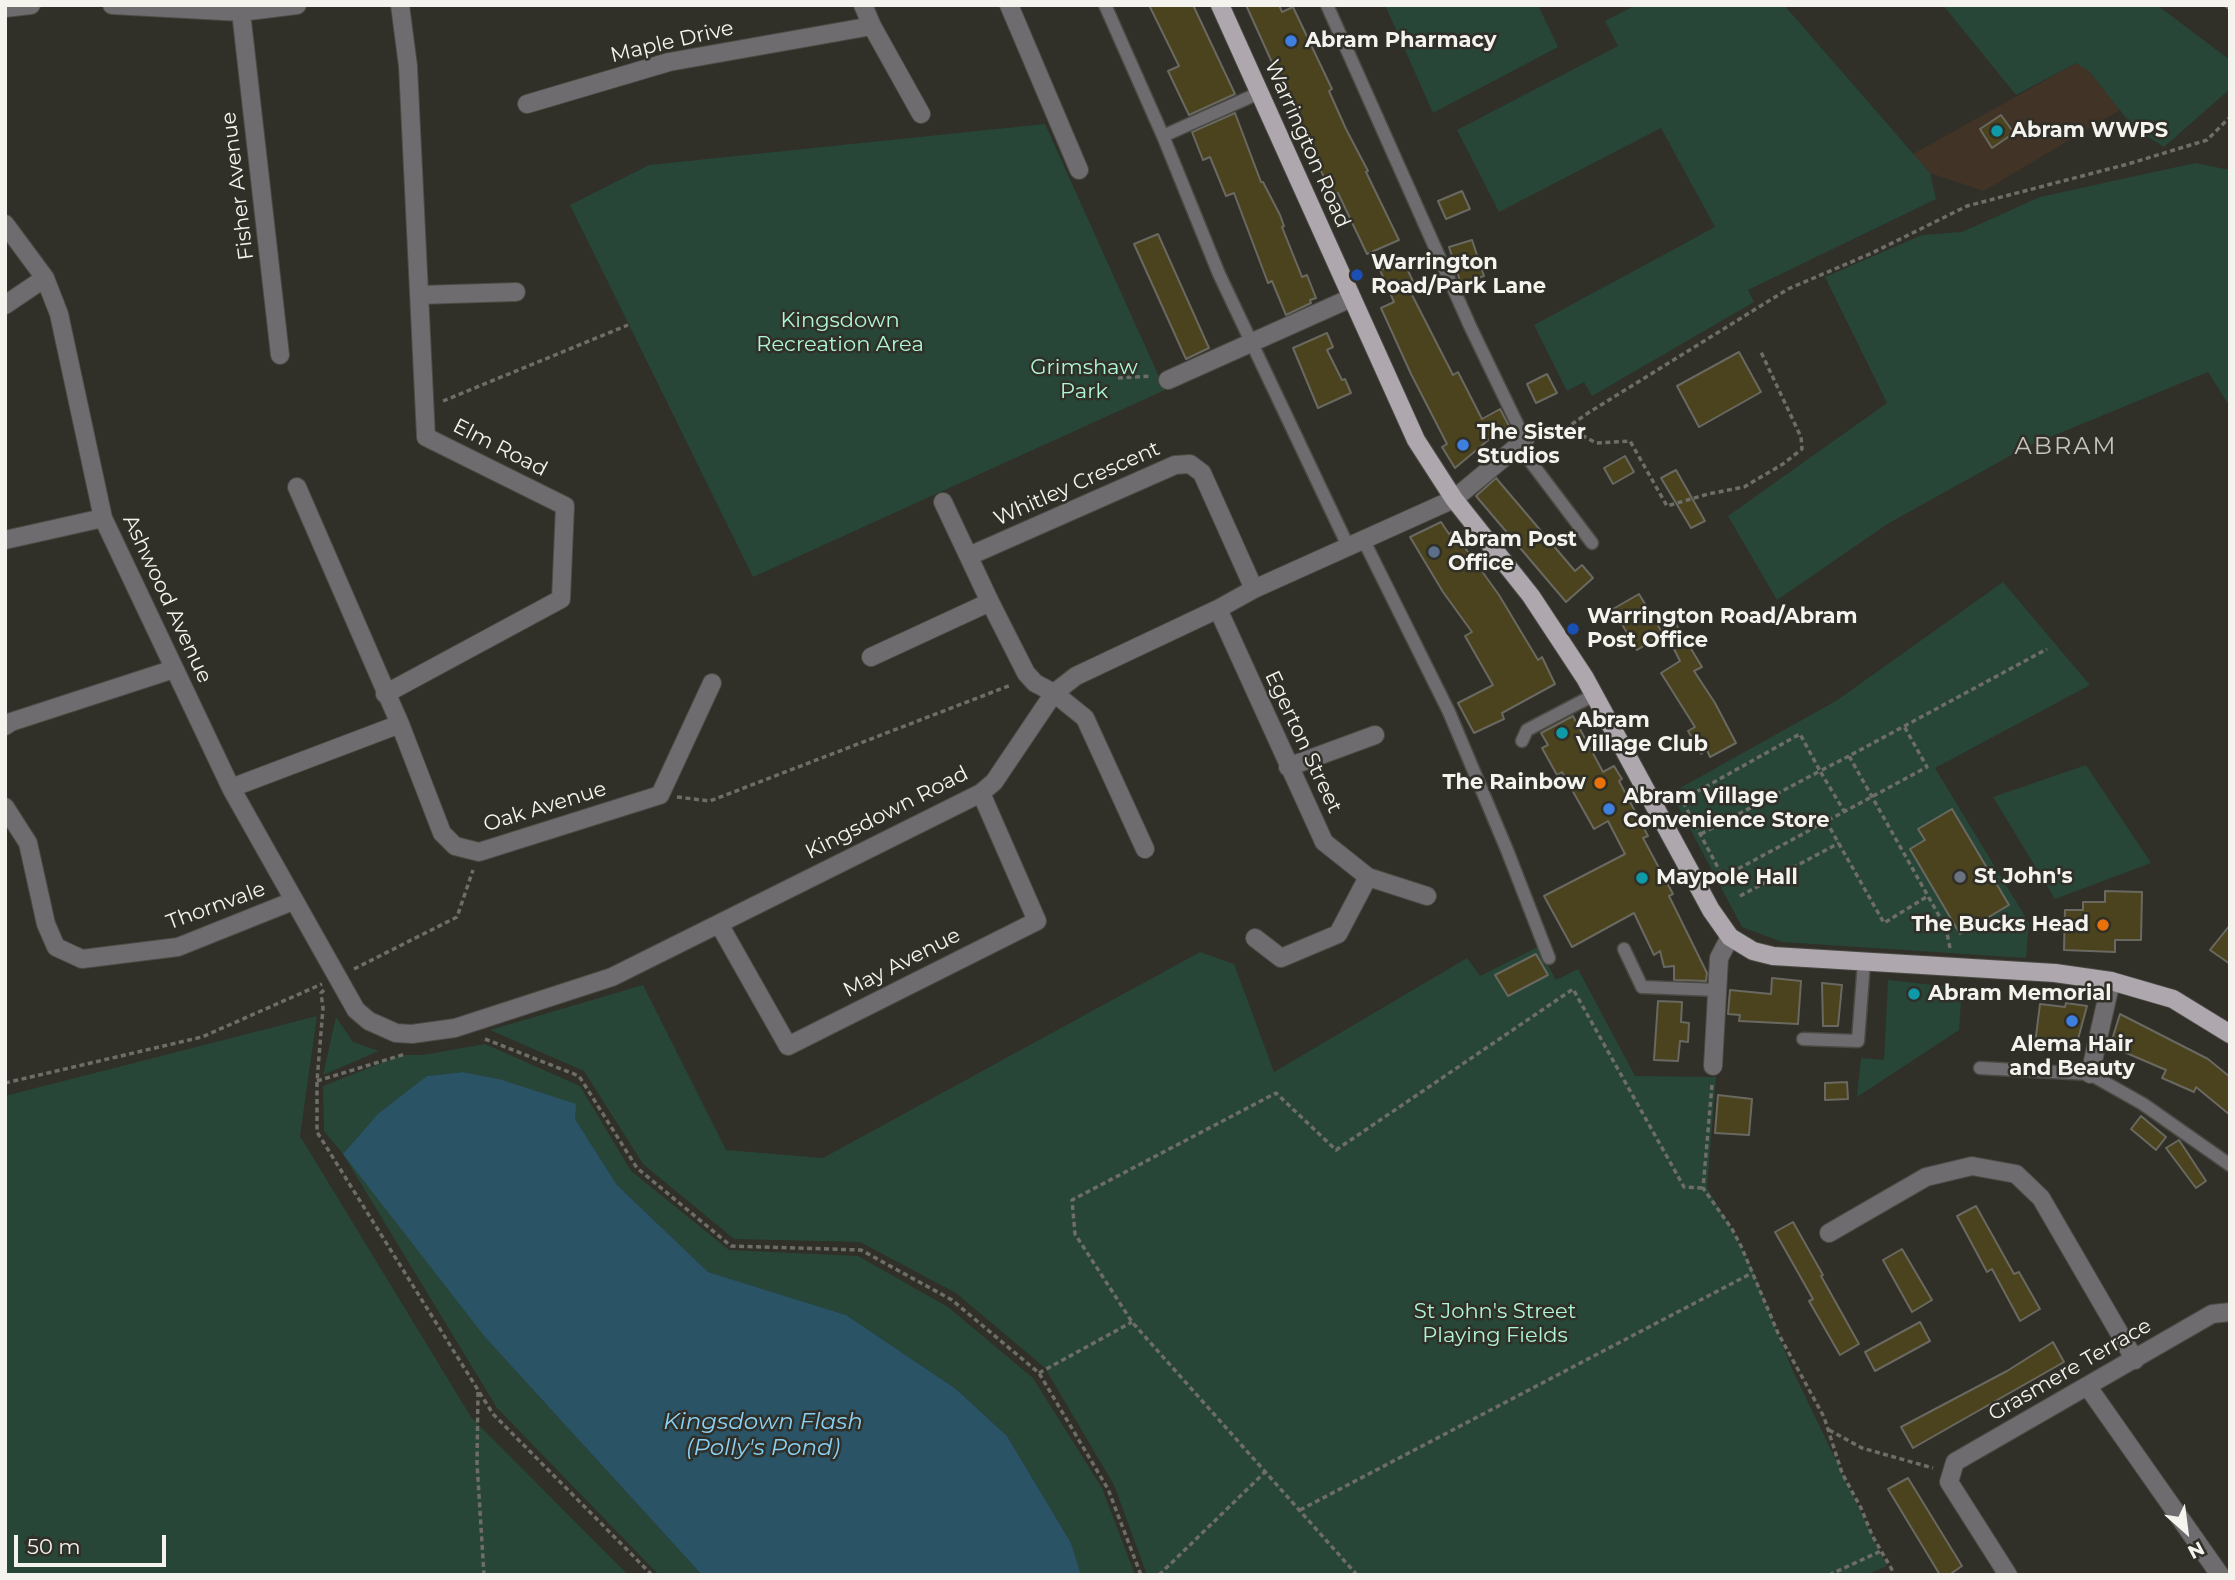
<!DOCTYPE html>
<style>
body{margin:0}
#map{position:relative;width:2235px;height:1580px;overflow:hidden;background:#302f28;font-family:Montserrat,sans-serif}
canvas{display:block}
.frame{position:absolute;inset:0;border:7px solid #f4f3ee;pointer-events:none}
.north{position:absolute;left:2151px;top:1496px;width:70px;height:70px;-webkit-text-stroke:5px #302f28;paint-order:stroke;rotate:152deg;font-size:19px;font-weight:700;line-height:28px;text-align:center;color:#f4f3ee}
.north::after{content:'';display:block;margin:auto;width:24px;height:32px;background:#f4f3ee;clip-path:polygon(50% 0,100% 100%,50% 72%,0 100%)}
.scale{position:absolute;left:14px;top:1535px;width:152px;height:32px;box-sizing:border-box;border:4px solid #f4f3ee;border-top:0;padding-left:9px;font-size:21px;line-height:24px;white-space:nowrap;color:#f4f3ee;-webkit-text-stroke:5px #302f28;paint-order:stroke}
</style>
<div id="map">
<canvas width="2235" height="1580"></canvas>
<div class="frame"></div>
<div class="north">N</div>
<div class="scale">50 m</div>
</div>
<script>
const c = document.querySelector('canvas').getContext('2d');
c.lineJoin = 'round';
function fill(path, color) { c.fillStyle = color; c.fill(path, 'evenodd'); }
const shape = rows => new Path2D(rows.map(r => 'M' + r).join(''));
function strokePath(path, color, width, dash) { c.strokeStyle = color; c.lineWidth = width; c.lineCap = dash ? 'butt' : 'round'; c.setLineDash(dash || []); c.stroke(path); }
function drawText(font, color, halo, rows, align = 'center') {
  c.font = font + ' Montserrat,sans-serif'; c.lineWidth = 5; c.setLineDash([]); c.textBaseline = 'middle'; c.strokeStyle = halo; c.fillStyle = color; for (const [text, x, y, turn = 0] of rows) {
    c.save(); c.translate(x, y); c.rotate((+turn || 0) * Math.PI / 180); c.textAlign = isNaN(turn) ? turn : align; if (halo) c.strokeText(text, 0, 0); c.fillText(text, 0, 0); c.restore();
  }
}
const industrial = shape([
 [2076,63,2089,71,2120,110,1984,191,1930,173,1913,154]
]);
const green = shape([
 [1385,5,1538,5,1558,47,1433,113],
 [1636,5,1784,5,1930,173,1936,199,1748,290,1754,302,1592,396,1584,382,1567,391,1534,325,1715,227,1661,128,1499,212,1457,130,1618,46,1605,21],
 [1943,5,2157,5,2230,60,2230,89,2164,147,2134,128,2089,71,2076,63,2016,95],
 [1045,124,1165,390,753,577,570,205,649,165],
 [2195,163,2230,170,2230,407,2208,372,2026,447,1889,523,1777,600,1728,516,1887,403,1825,277,1922,235,1962,232,2040,197],
 [2003,582,2090,685,1935,768,2029,923,2026,958,1782,942,1742,927,1671,793,1836,701],
 [2086,765,2151,863,2055,899,1993,797],
 [1538,947,1556,980,1578,969,1635,1076,1716,1077,1707,1188,1732,1229,1752,1268,1792,1369,1887,1566,1866,1575,1147,1575,1114,1485,1045,1368,956,1293,860,1242,734,1239,643,1164,584,1071,490,1030,643,985,726,1150,823,1158,1200,952,1234,964,1274,1072,1467,958,1480,976],
 [1888,980,1962,988,1959,1030,1857,1097,1861,1058,1884,1060],
 [317,1016,300,1136,471,1417,628,1575,5,1575,5,1096],
 [336,1017,353,1042,379,1051,323,1075],
 [485,1044,580,1086,631,1171,729,1250,858,1256,948,1307,1033,1378,1102,1488,1135,1575,1081,1575,1071,1543,1007,1436,956,1389,846,1315,708,1272,617,1185,575,1119,499,1079,464,1072,427,1076,485,1337,702,1575,659,1575,497,1408,343,1154,324,1131,323,1086,402,1055,423,1055]
]);
const water = shape([
 [463,1072,499,1079,576,1104,575,1119,617,1185,708,1272,846,1315,956,1389,1007,1436,1071,1543,1081,1575,702,1575,485,1337,343,1154,378,1114,427,1076]
]);
const building = shape([
 [1149,5,1193,5,1235,94,1189,115,1168,71,1179,66,1149,5],
 [1246,5,1279,5,1282,12,1293,7,1332,89,1329,91,1346,129,1368,171,1366,172,1399,240,1367,254,1338,193,1332,195,1246,5],
 [1235,113,1261,182,1263,182,1280,215,1284,226,1282,227,1302,277,1307,275,1316,298,1310,300,1311,303,1286,315,1272,281,1268,283,1234,193,1226,196,1210,157,1203,160,1192,132,1235,113],
 [2001,115,2014,133,1992,148,1980,129,2001,115],
 [1462,191,1470,209,1446,219,1438,201,1462,191],
 [1158,234,1209,348,1186,359,1134,244,1158,234],
 [1472,240,1484,276,1461,284,1449,247,1472,240],
 [1404,262,1417,290,1411,293,1453,375,1458,372,1482,419,1500,409,1509,426,1498,432,1455,468,1442,447,1447,444,1411,374,1381,308,1394,302,1380,270,1404,262],
 [1327,333,1333,347,1327,350,1342,380,1345,379,1351,393,1318,408,1293,348,1327,333],
 [1739,352,1761,392,1699,427,1677,386,1739,352],
 [1547,374,1557,393,1536,403,1527,384,1547,374],
 [1625,456,1634,472,1613,484,1604,468,1625,456],
 [1676,470,1705,521,1691,528,1661,478,1676,470],
 [1496,478,1575,571,1582,565,1593,578,1566,602,1476,496,1496,478],
 [1441,522,1449,534,1453,531,1499,595,1538,660,1542,657,1555,684,1502,713,1504,719,1474,733,1458,703,1493,685,1465,636,1472,632,1443,592,1410,537,1441,522],
 [1639,594,1663,634,1637,650,1613,609,1639,594],
 [1673,619,1702,667,1694,671,1715,703,1736,743,1710,757,1707,750,1701,754,1688,731,1695,727,1661,673,1680,661,1662,625,1673,619],
 [1573,716,1603,772,1614,766,1622,779,1619,781,1648,836,1643,838,1673,894,1669,896,1707,973,1706,981,1674,980,1674,966,1664,967,1660,951,1654,955,1634,913,1572,947,1544,896,1625,854,1608,821,1594,829,1562,772,1557,775,1542,748,1548,745,1541,733,1573,716],
 [1952,809,2009,905,1960,934,1910,849,1925,840,1918,829,1952,809],
 [2105,891,2142,892,2141,940,2115,940,2115,952,2064,950,2065,910,2083,910,2083,902,2105,902,2105,891],
 [2230,925,2230,964,2210,950,2230,925],
 [1536,954,1548,975,1508,996,1495,975,1536,954],
 [1772,978,1801,981,1798,1024,1739,1021,1740,1015,1728,1014,1730,990,1771,994,1772,978],
 [1822,983,1842,985,1838,1026,1823,1026,1822,983],
 [1658,1001,1682,1002,1681,1022,1689,1023,1688,1042,1680,1041,1678,1061,1654,1060,1658,1001],
 [2066,1003,2087,1006,2075,1050,2035,1044,2040,1004,2065,1007,2066,1003],
 [2120,1014,2208,1059,2230,1077,2230,1115,2196,1087,2194,1092,2162,1078,2166,1070,2110,1046,2120,1014],
 [1847,1082,1848,1099,1825,1100,1825,1083,1847,1082],
 [1718,1095,1752,1099,1749,1135,1715,1133,1718,1095],
 [2141,1116,2166,1137,2156,1150,2131,1129,2141,1116],
 [2179,1140,2206,1181,2196,1188,2166,1148,2179,1140],
 [1976,1206,2014,1274,2019,1272,2040,1309,2020,1321,1992,1269,1987,1272,1957,1216,1976,1206],
 [1793,1222,1823,1275,1821,1276,1859,1344,1840,1355,1809,1301,1813,1299,1775,1232,1793,1222],
 [1902,1249,1932,1300,1912,1312,1883,1260,1902,1249],
 [1920,1322,1930,1341,1875,1371,1865,1352,1920,1322],
 [2053,1342,2064,1362,1913,1448,1901,1427,2007,1371,2053,1342],
 [1908,1478,1962,1566,1949,1575,1940,1575,1888,1489,1908,1478]
]);
const path = shape([
 [2225,5,2230,9],
 [1118,378,1151,376],
 [443,401,628,325],
 [1567,427,1596,443,1630,441,1667,506,1708,494,1744,487,1783,464,1802,449,1801,437,1760,350],
 [1542,438,1552,438,1588,413,1788,289,1872,253,1967,206,2128,164,2207,140,2230,117],
 [1849,756,1820,771,1800,734,1682,800,1723,877,1927,767,1904,726],
 [677,797,710,801,1011,685],
 [1826,821,1884,923,1928,896],
 [1701,834,1820,771,1844,811],
 [1740,896,1839,843],
 [1950,948,1946,928,1849,756,2047,649],
 [354,969,457,917,473,870],
 [324,990,321,993,323,1008,317,1081,317,1132,493,1414,652,1575],
 [485,1039,579,1076,637,1168,731,1246,861,1250,952,1300,1039,1373,1108,1489,1141,1575],
 [317,1081,405,1054],
 [5,1083,202,1037,322,984],
 [1712,1085,1703,1188,1732,1229,1741,1246,1778,1333,1824,1417,1842,1473,1861,1508,1872,1535,1895,1575],
 [1039,1373,1132,1322],
 [478,1392,477,1463,484,1575],
 [1829,1430,1862,1448,1933,1468],
 [1300,1510,1752,1273],
 [1159,1575,1265,1472],
 [1357,1575,1132,1322,1075,1234,1072,1200,1276,1093,1336,1150,1573,989,1684,1187,1703,1188],
 [1829,1575,1881,1551]
]);
const service = shape([
 [1105,5,1163,136,1219,274,1348,546],
 [1327,5,1470,326,1525,440],
 [1163,136,1259,93],
 [1518,445,1592,543],
 [1364,541,1449,712,1507,850,1549,958],
 [1522,741,1527,730,1594,695],
 [1624,949,1642,987,1717,990],
 [1803,1039,1858,1041,1864,962],
 [1980,1068,2090,1074,2143,1104,2230,1165]
]);
const minor = shape([
 [112,5,241,12,297,5],
 [863,5,872,26,921,114],
 [1009,5,1079,170],
 [5,8,31,5],
 [241,12,280,355],
 [527,104,669,62,872,26],
 [5,224,45,278,59,314,103,518,231,788,356,1010,369,1021,396,1033,412,1034,455,1028,612,977,981,793,994,782,1054,693,1076,676,1218,609,1254,589,1454,499,1525,440],
 [419,295,516,292],
 [5,305,45,278],
 [1168,380,1351,298],
 [297,487,400,724,442,833,455,846,479,852,660,795,712,683],
 [943,502,990,602,1026,673,1035,683,1054,693,1085,718,1145,849],
 [5,540,103,518],
 [969,556,1175,465,1190,464,1202,473,1254,589],
 [1218,609,1324,842,1368,877,1427,896],
 [871,657,990,602],
 [385,694,561,599,565,506,426,437,408,66,400,5],
 [5,726,11,722,174,669],
 [1288,767,1375,735],
 [231,788,400,724],
 [5,807,28,843,46,924,56,947,82,959,178,947,293,901],
 [719,924,788,1046,1037,921,981,793],
 [1255,938,1281,958,1338,934,1368,877],
 [1713,1066,1719,958,1730,937],
 [2090,1074,2111,981],
 [1829,1233,1926,1177,1972,1166,2016,1174,2041,1198,2135,1360],
 [2088,1387,2220,1575],
 [2008,1575,1949,1482,1955,1462,2212,1314,2230,1312]
]);
const primary = shape([
 [1220,5,1416,440,1454,499,1531,596,1585,678,1711,910,1730,937,1753,951,1773,956,2055,973,2111,981,2173,999,2230,1034]
]);
const markers = [
 [1291,41,7,"#3f7fe0"],
 [1997,131,7,"#0f9aa8"],
 [1357,275,7,"#1a4fb4"],
 [1463,445,7,"#3f7fe0"],
 [1434,552,7,"#5c6f8a"],
 [1573,629,7,"#1a4fb4"],
 [1562,733,7,"#0f9aa8"],
 [1600,783,7,"#e8710a"],
 [1609,809,7,"#3f7fe0"],
 [1960,877,7,"#6b7280"],
 [1642,878,7,"#0f9aa8"],
 [2103,925,7,"#e8710a"],
 [1914,994,7,"#0f9aa8"],
 [2072,1021,7,"#3f7fe0"]
];
const poiNames = [
 ["Abram Pharmacy",1305,41],
 ["Abram WWPS",2011,131],
 ["Warrington",1371,263],
 ["Road/Park Lane",1371,287],
 ["The Sister",1477,433],
 ["Studios",1477,457],
 ["Abram Post",1448,540],
 ["Office",1448,564],
 ["Warrington Road/Abram",1587,617],
 ["Post Office",1587,641],
 ["Abram",1576,721],
 ["Village Club",1576,745],
 ["The Rainbow",1586,783,"right"],
 ["Abram Village",1623,797],
 ["Convenience Store",1623,821],
 ["St John's",1974,877],
 ["Maypole Hall",1656,878],
 ["The Bucks Head",2089,925,"right"],
 ["Abram Memorial",1928,994],
 ["Alema Hair",2072,1045,"center"],
 ["and Beauty",2072,1069,"center"]
];
const streetNames = [
 ["Maple Drive",672,42,-13],
 ["Warrington Road",1307,144,66],
 ["Fisher Avenue",238,186,-97],
 ["Elm Road",500,448,27],
 ["Whitley Crescent",1077,484,-24],
 ["Ashwood Avenue",167,599,65],
 ["Egerton Street",1303,742,65],
 ["Oak Avenue",545,807,-17],
 ["Kingsdown Road",887,813,-27],
 ["Thornvale",216,906,-20],
 ["May Avenue",902,963,-27],
 ["Grasmere Terrace",2070,1370,-30]
];
const parkNames = [
 ["Kingsdown",840,321],
 ["Recreation Area",840,345],
 ["Grimshaw",1084,368],
 ["Park",1084,392],
 ["St John's Street",1495,1312],
 ["Playing Fields",1495,1336]
];
const waterNames = [
 ["Kingsdown Flash",763,1422],
 ["(Polly's Pond)",763,1448]
];
const quarterNames = [
 ["ABRAM",2066,447]
];
fill(industrial, '#413326');
fill(green, '#274638');
fill(water, '#2a5366');
fill(building, '#4a431d');
strokePath(building, '#6a6961', 2);
strokePath(service, '#4b4a44', 15);
strokePath(minor, '#4b4a44', 20);
strokePath(primary, '#4b4a44', 20);
strokePath(path, '#6e6d67', 3.5, [5, 3.5]);
strokePath(service, '#6e6c6e', 12);
strokePath(minor, '#6e6c6e', 18);
strokePath(primary, '#aea8ae', 18);
for (const [x, y, r, color] of markers) { const dot = new Path2D(); dot.arc(x, y, r, 0, 2 * Math.PI); c.fillStyle = color; c.fill(dot); strokePath(dot, '#302f28', 2.5); }
drawText('bold 21px', '#f4f3ee', '#302f28', poiNames, 'left');
drawText('21px', '#f4f3ee', '#302f28', streetNames);
drawText('21px', '#aff7d4', '#302f28', parkNames);
drawText('italic 23px', '#8ad1f4', '#302f28', waterNames);
c.letterSpacing = '2px';
drawText('24px', '#c6c4bb', '#302f28', quarterNames);
c.letterSpacing = '0px';
</script>
